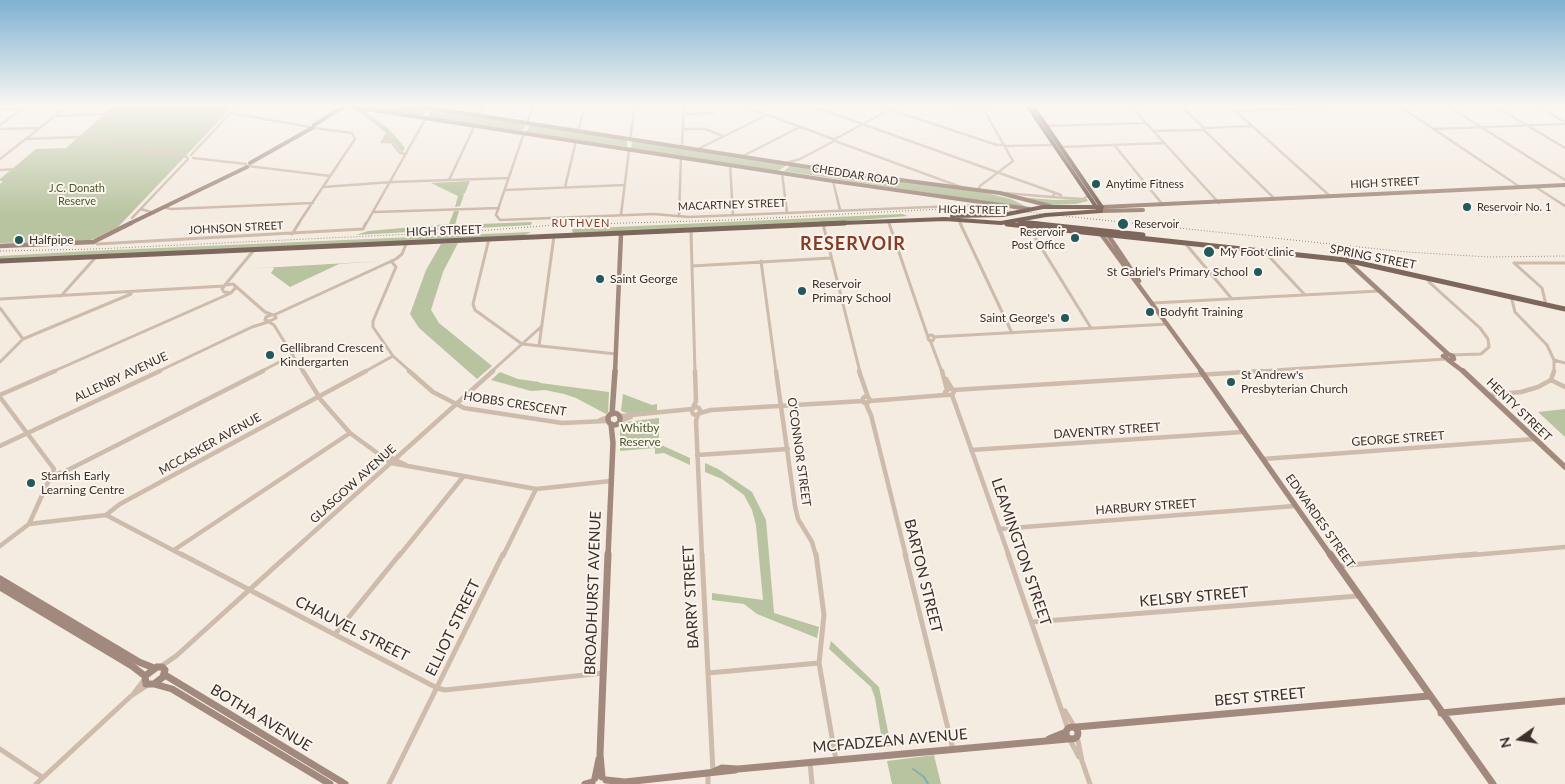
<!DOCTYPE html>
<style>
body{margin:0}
#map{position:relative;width:1565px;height:784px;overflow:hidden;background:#f4ebe1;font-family:Lato,sans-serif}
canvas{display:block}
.north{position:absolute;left:1495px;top:714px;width:50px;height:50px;-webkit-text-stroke:4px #fbf5ee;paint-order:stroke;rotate:257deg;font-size:14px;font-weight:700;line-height:20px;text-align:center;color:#3b302b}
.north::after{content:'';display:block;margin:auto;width:18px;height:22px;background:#3b302b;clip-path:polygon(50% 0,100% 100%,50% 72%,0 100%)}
</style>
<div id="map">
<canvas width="1565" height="784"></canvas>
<div class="north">N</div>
</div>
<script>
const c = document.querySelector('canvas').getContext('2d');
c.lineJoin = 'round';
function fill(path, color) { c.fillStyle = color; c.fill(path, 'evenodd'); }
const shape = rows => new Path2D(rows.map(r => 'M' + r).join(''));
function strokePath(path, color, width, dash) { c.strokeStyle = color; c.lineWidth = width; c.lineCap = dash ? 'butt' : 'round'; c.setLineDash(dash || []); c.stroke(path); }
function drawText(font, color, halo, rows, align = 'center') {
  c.font = font + ' Lato,sans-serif'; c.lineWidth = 4; c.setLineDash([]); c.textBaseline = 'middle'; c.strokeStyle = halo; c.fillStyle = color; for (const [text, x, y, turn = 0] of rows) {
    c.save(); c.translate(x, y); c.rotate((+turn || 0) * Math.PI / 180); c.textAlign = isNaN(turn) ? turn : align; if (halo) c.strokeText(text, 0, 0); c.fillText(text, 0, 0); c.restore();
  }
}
const green = shape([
 [109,105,234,105,118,227,89,241,0,243,0,184,3,181,0,181,0,179,36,149,66,148,114,106],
 [358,105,406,105,428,109,423,116,356,107],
 [355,109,363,110,389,129,405,148,402,153,393,142,381,141,386,133],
 [432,110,525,124,525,125,523,131,428,117],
 [530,125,627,139,627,147,526,132],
 [632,141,787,165,778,171,632,149,631,148],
 [791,165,986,193,1011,199,1029,208,784,171],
 [470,181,465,193,463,194,464,195,460,206,455,207,458,196,431,183],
 [1018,197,1055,200,1087,199,1088,201,1076,204,1050,205],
 [454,211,459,211,455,225,532,222,531,225,356,235,368,231,449,224],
 [902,214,908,216,835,222,573,234,572,229],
 [531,232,523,236,0,259,0,256,90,251],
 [458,243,443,272,431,310,439,323,492,366,477,379,419,328,410,314,426,270,441,244],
 [382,261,339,264,290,287,271,273,275,267,245,269],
 [500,372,518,379,539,382,540,383,609,392,608,412,606,414,576,398,564,394,545,390,531,391,491,380],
 [623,394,652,405,657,404,657,412,630,414,621,411],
 [1565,409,1565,437,1538,412],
 [659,418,659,444,690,458,690,465,664,453,655,454,655,448,620,451,620,426,625,422],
 [705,463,718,469,752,492,766,520,774,613,819,627,817,638,757,614,744,604,712,600,712,593,763,600,756,525,752,510,744,495,722,479,705,472],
 [831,641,879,687,891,746,883,747,875,698,871,687,829,649],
 [934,755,941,784,892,784,887,761]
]);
const stream = shape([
 [913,769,924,777,928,784]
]);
const streetFar3 = shape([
 [741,105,833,139],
 [809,105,1061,195],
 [878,105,889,108],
 [947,105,955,108,1027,105],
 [1130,105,1135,112],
 [1180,105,1204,128],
 [1229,105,1330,196],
 [1398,105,1520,187],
 [1446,105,1565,180],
 [1493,105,1565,148],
 [1535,105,1565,122],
 [1033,106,1062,105],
 [891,108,891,110,887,109,891,108],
 [0,109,22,109],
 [891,110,997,145,1005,145],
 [1134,110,1147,124],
 [1236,111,1333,107,1334,105],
 [231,113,310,127],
 [684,114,714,113],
 [478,115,483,105],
 [55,116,105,114],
 [527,123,534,105],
 [1146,123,1219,203],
 [0,125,27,105],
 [1047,126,1146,123],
 [1205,128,1252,126],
 [0,129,40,128],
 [683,129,705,129,723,136],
 [1435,129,1565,124],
 [1204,130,1275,199],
 [578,131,585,105],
 [1153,131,1202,130],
 [524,133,496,215,500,220,654,214,689,217,978,205,980,204,978,201],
 [25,139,77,137,187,157],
 [630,139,635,105],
 [835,139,889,110],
 [835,141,961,187],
 [382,142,391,142,400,153,406,154],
 [1006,146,1054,145],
 [1115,146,1163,205],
 [682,147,684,105],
 [1062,147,1164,143],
 [698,149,767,115],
 [191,155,238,105],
 [743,156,800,127],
 [193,158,246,164],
 [0,159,69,105],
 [786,163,800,159,834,141],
 [730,164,733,215],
 [248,166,330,176],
 [0,170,18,169],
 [782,173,787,213],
 [449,180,475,125],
 [833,181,840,210],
 [1534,186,1565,206],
 [323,187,392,182,509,178],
 [565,187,576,141],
 [505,190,625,185],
 [978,190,980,186,1013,161,981,105],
 [1005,193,1051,197,1054,195,1054,192],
 [1052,197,1083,199,1088,196],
 [976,206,997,206],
 [163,207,171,209,313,203],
 [141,209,154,213],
 [374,212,499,208],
 [621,215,629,150],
 [679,216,681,157],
 [132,218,188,159],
 [959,220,961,224],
 [888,221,889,224],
 [298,224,355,139,352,133,314,128],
 [366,224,426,118]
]);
const streetFar2 = shape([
 [889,223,928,337],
 [960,223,1012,333],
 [823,224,860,372],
 [691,231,695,372],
 [1031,231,1091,328],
 [292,234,299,223],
 [489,239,473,304,475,310,522,344,616,354],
 [1185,243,1232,299],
 [97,244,363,229,366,223],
 [1264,251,1305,295],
 [391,261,396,267,373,321,373,327,393,356,411,372],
 [761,261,776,372],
 [1514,263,1542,288,1546,305],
 [1515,263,1565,263],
 [692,266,831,258],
 [1427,277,1429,282,1480,328,1488,339,1489,347,1481,354,1450,355],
 [225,285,254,250],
 [236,287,231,293,224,292,222,289,225,285,233,284,265,312,273,315],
 [61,296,96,257],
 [1511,296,1515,312,1547,345,1554,360,1554,372],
 [0,299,224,286],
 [1153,303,1379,291],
 [0,308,23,339],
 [271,315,275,315,276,318,270,321,265,320,266,317,271,315],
 [274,315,396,259,402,254,407,242],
 [269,322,274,325,303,372],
 '928 338a3 3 0 1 1 6 0a3 3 0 1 1-6 0Z',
 [933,337,1168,324],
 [930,340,942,372],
 [539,346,554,236],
 [1554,360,1565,363],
 [0,362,23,339,131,294],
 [52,372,231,293],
 [157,372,252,327,268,322],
 [260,372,293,355],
 [364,372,393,356],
 [491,372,542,326],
 [1242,372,1446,359]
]);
const streetFar1 = shape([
 [303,371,321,400,350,433,391,463,536,489,611,481],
 [409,371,433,392,464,408,562,423,607,421],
 [776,371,795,506,798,519,812,542,816,556],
 [859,371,868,397],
 [942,371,947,390],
 [946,379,954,392,952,395,945,395,945,392,949,389],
 [1551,380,1565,387],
 [953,390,1262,371],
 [0,395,55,371],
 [952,395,1009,556],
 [1489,395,1521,392,1538,387,1551,380,1554,371],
 '862.5 400a3.5 3.5 0 1 1 7 0a3.5 3.5 0 1 1-7 0Z',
 [0,397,54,469,29,524,0,546],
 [870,401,945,395],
 [865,402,871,415,906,556],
 '692 411a4 4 0 1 1 8 0a4 4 0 1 1-8 0Z',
 [693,408,696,401,695,371],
 [700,413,711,410,863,401],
 [698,414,696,421,702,556],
 [621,416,692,409],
 [600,420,608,417],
 [620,421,631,417],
 [0,446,160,371],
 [971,450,1243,432],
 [383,454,406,465],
 [697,455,788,449],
 [1263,459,1535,439],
 [53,475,64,472,263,371],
 [106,515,184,556],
 [29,524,106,515,120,504,366,371],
 [999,529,1295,506],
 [174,550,350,433],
 [287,556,493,371],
 [399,556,463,477],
 [503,556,536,489],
 [1461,556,1565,547]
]);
const street = shape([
 [181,554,437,688,445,690,603,673],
 [702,554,713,772],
 [816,554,824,615,819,663,836,760],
 [905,554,953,749],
 [1008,554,1068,729],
 [1337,566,1476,554],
 [1032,622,1358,596],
 [335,634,400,554],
 [160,667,176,656,289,554],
 [708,673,819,663],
 [134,693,144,680],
 [1065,711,1074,726],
 [1077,736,1082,761,1090,784],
 [1070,740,1079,757],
 [0,749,42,777],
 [810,762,812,784],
 [708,772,708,784],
 [36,784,131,696,148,685],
 [389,784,503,554]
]);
const secondaryFar3 = shape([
 [411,105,847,173,1000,193,1050,206],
 [353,107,833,181,1029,209],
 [314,125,345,106],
 [250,163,312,128],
 [1102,207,1565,185],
 [1101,211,1143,210],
 [135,221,247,167],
 [129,224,137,220]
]);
const secondaryFar2 = shape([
 [1101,234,1202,372],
 [1108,235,1139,281],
 [95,241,131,223],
 [0,246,94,242],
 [1346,260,1448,354],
 [1448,354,1453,356,1454,359,1449,360,1443,356,1448,354],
 [1448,360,1464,372],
 [615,372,621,234]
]);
const secondaryFar1 = shape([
 [1201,371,1331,556],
 [1463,371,1565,467],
 '608 419a6 6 0 1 1 12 0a6 6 0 1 1-12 0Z',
 [612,414,615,371],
 [608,556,613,443,611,424]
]);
const secondary = shape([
 [1330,554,1493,784],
 [0,579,139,662,154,668],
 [0,587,132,666,145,676],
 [157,667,162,667,165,670,163,677,154,684,146,684,145,676,157,667],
 [165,675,345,784],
 [154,684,172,689,330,784],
 [1441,713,1565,701],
 '1066 733a6 6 0 1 1 12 0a6 6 0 1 1-12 0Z',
 [1076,727,1429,696],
 [1049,739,1066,732],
 [713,772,722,768,738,769,1068,739],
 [602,777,600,754,608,554],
 [595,778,599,759],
 [606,780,625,782,735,770],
 [585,784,592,782]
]);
const primaryFar1 = shape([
 [1027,105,1097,208],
 [952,216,1003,215,1043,207,1102,207],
 [1020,222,1041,224],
 [817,224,945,219,1001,223,1046,215,1101,211,1101,206,1032,105],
 [1007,224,1009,224]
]);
const primary = shape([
 [1029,223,1143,235],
 [1007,224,1346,260,1565,309],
 [0,261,845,223]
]);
const rail = shape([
 [0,251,96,249,476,231,555,225,732,220,961,208,1026,212,1407,252,1489,257,1565,256]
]);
const markers = [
 [1096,184,5,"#1f5a5e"],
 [1467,207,5,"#1f5a5e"],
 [1123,224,6,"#1f5a5e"],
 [1075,238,5,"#1f5a5e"],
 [19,240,5,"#1f5a5e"],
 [1209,252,6,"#1f5a5e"],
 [1258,272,5,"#1f5a5e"],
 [600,279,5,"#1f5a5e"],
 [802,291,5,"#1f5a5e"],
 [1150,312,5,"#1f5a5e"],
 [1065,318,5,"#1f5a5e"],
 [270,355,5,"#1f5a5e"],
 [1231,382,5,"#1f5a5e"],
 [31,483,5,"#1f5a5e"]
];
const farStreetnames = [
 ["CHEDDAR ROAD",855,175,9],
 ["HIGH STREET",1385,183,-3],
 ["MACARTNEY STREET",732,205,-2],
 ["HIGH STREET",973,210,1],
 ["JOHNSON STREET",236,228,-3]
];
const farPoinames = [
 ["Anytime Fitness",1106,184],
 ["Reservoir No. 1",1477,207],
 ["Reservoir",1134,224],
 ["Reservoir",1065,232,"right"],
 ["Post Office",1065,245,"right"]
];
const farParknames = [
 ["J.C. Donath",77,188],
 ["Reserve",77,201]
];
const farNeighbourhoodnames = [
 ["RUTHVEN",581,223]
];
const streetNames = [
 ["HIGH STREET",444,231,-2],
 ["SPRING STREET",1373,257,11],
 ["ALLENBY AVENUE",121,377,-25],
 ["HOBBS CRESCENT",515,404,9],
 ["HENTY STREET",1519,410,44],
 ["DAVENTRY STREET",1107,431,-4],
 ["GEORGE STREET",1398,439,-4],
 ["MCCASKER AVENUE",210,444,-29],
 ["O'CONNOR STREET",799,452,82],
 ["GLASGOW AVENUE",353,484,-42],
 ["HARBURY STREET",1146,507,-4],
 ["EDWARDES STREET",1320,521,55]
];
const poiNames = [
 ["Halfpipe",29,240],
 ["My Foot clinic",1220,252],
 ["St Gabriel's Primary School",1248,272,"right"],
 ["Saint George",610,279],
 ["Reservoir",812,284],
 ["Primary School",812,298],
 ["Bodyfit Training",1160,312],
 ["Saint George's",1055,318,"right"],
 ["Gellibrand Crescent",280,348],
 ["Kindergarten",280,362],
 ["St Andrew's",1241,375],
 ["Presbyterian Church",1241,389],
 ["Starfish Early",41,476],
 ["Learning Centre",41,490]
];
const parkNames = [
 ["Whitby",640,428],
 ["Reserve",640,442]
];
const nearStreetnames = [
 ["LEAMINGTON STREET",1021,552,71],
 ["BARTON STREET",923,576,76],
 ["BROADHURST AVENUE",593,593,-88],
 ["BARRY STREET",691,597,-93],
 ["KELSBY STREET",1194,597,-5],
 ["ELLIOT STREET",453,628,-64],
 ["CHAUVEL STREET",352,629,27],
 ["BEST STREET",1260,697,-5],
 ["BOTHA AVENUE",261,718,31],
 ["MCFADZEAN AVENUE",890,741,-5]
];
const districtNames = [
 ["RESERVOIR",853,244]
];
fill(green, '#b8c4a0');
strokePath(stream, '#7fb0b2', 2);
strokePath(streetFar3, '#cdbbac', 2.5);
strokePath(streetFar2, '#cdbbac', 3);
strokePath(streetFar1, '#cdbbac', 4.5);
strokePath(street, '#cdbbac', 5);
strokePath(secondaryFar3, '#a18a7d', 4);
strokePath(secondaryFar2, '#a18a7d', 4.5);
strokePath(secondaryFar1, '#a18a7d', 5.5);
strokePath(secondary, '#a18a7d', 7);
strokePath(primaryFar1, '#7d675c', 4);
strokePath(primary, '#7d675c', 5);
strokePath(rail, '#3b302b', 1, [0.5, 2.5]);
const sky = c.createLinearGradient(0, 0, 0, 215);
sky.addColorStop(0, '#7eb2d2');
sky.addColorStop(0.49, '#faf6f2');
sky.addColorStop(1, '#faf6f200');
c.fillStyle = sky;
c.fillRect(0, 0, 1565, 215);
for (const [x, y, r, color] of markers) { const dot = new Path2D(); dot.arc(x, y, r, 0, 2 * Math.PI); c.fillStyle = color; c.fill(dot); strokePath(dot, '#fbf5ee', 2); }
drawText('11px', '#3b302b', '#fbf5ee', farStreetnames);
drawText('11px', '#3b302b', '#fbf5ee', farPoinames, 'left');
drawText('11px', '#4a5a2e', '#fbf5ee', farParknames);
c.letterSpacing = '1px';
drawText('11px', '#8c3b22', '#fbf5ee', farNeighbourhoodnames);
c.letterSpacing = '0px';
drawText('12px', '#3b302b', '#fbf5ee', streetNames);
drawText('12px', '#3b302b', '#fbf5ee', poiNames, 'left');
drawText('12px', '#4a5a2e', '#fbf5ee', parkNames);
drawText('15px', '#3b302b', '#fbf5ee', nearStreetnames);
c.letterSpacing = '1px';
drawText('bold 18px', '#8c3b22', '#fbf5ee', districtNames);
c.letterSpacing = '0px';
</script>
